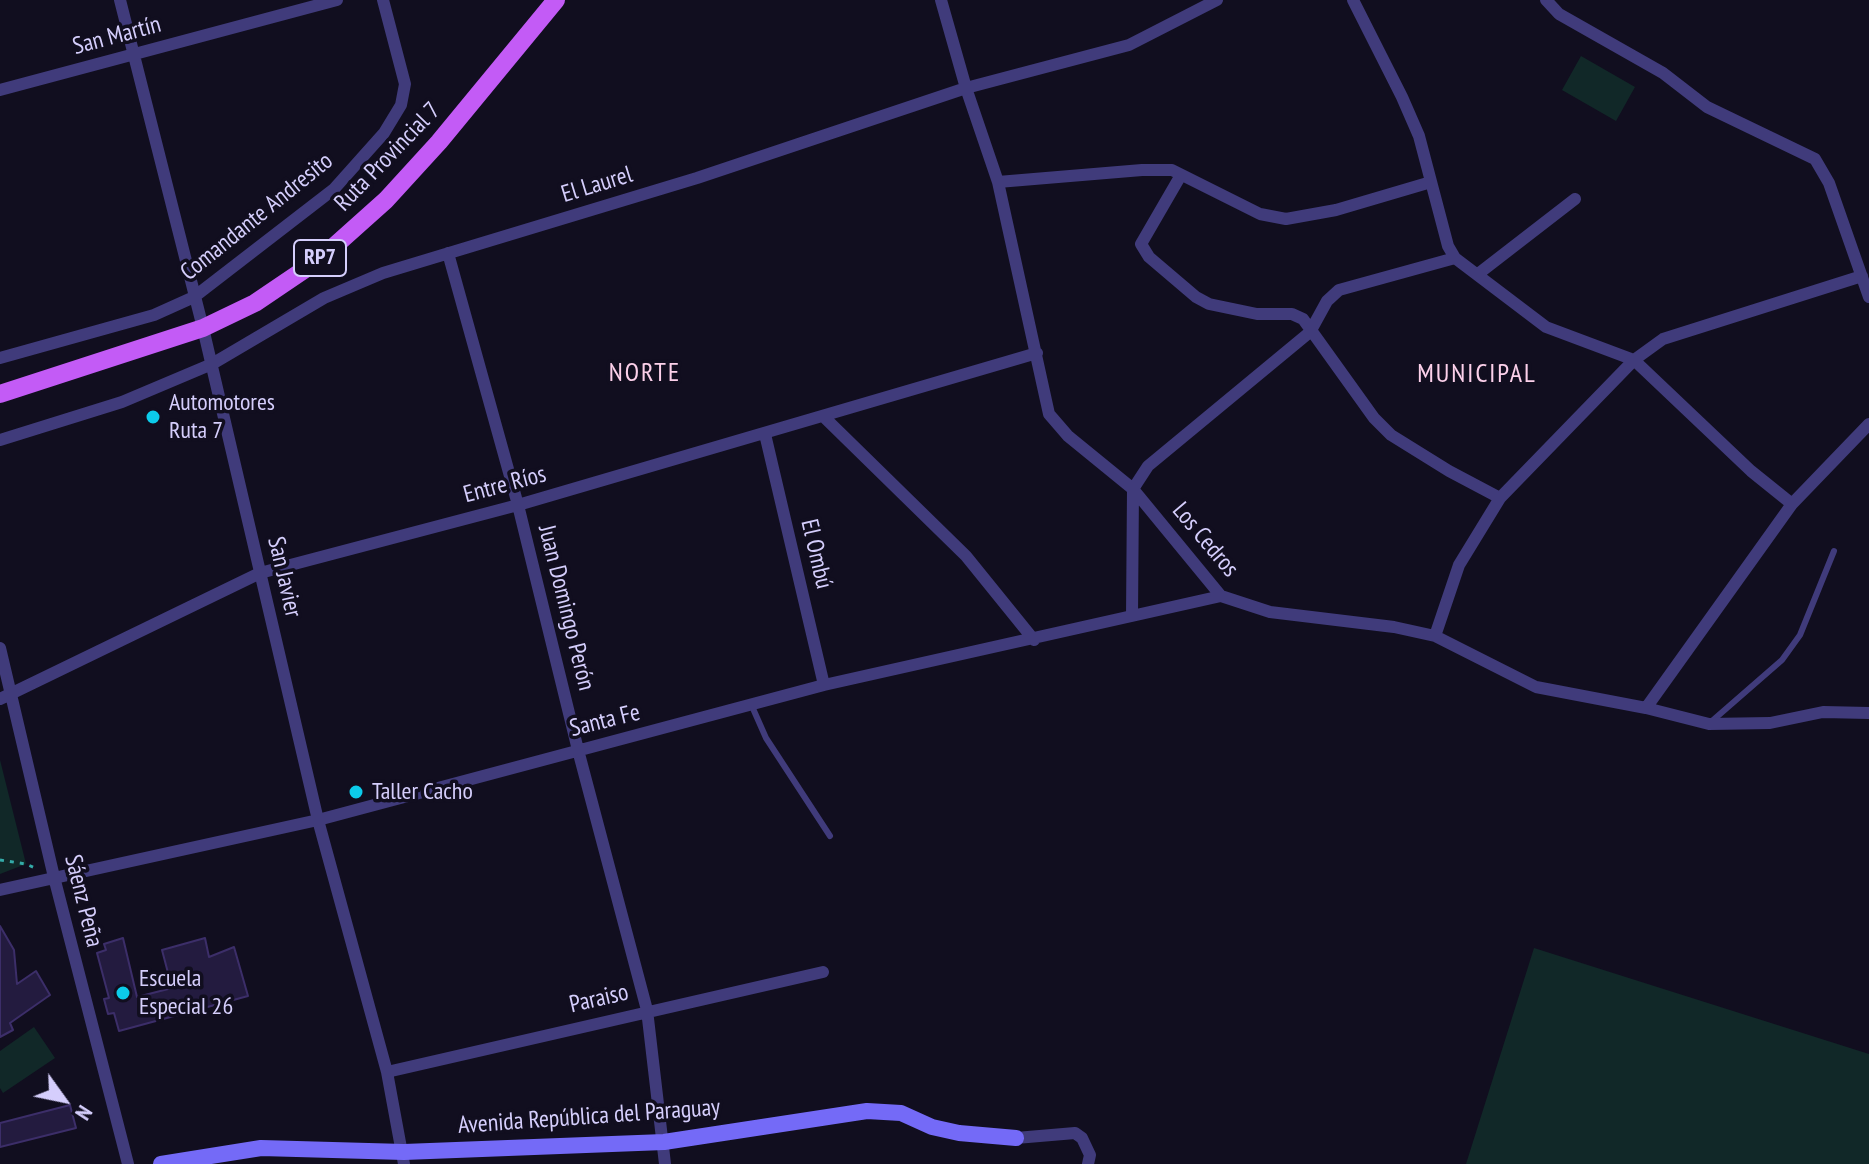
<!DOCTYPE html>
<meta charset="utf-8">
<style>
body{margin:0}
#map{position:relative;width:1869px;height:1164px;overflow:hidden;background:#110e1f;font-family:"PT Sans Narrow",sans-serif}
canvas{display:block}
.north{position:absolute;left:24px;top:1060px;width:80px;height:80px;-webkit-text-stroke:6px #110e1f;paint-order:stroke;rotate:123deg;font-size:22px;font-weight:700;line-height:32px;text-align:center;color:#d5cefc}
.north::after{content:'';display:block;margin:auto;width:28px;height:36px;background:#d5cefc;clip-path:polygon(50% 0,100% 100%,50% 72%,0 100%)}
</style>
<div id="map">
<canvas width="1869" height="1164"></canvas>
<div class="north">N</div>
</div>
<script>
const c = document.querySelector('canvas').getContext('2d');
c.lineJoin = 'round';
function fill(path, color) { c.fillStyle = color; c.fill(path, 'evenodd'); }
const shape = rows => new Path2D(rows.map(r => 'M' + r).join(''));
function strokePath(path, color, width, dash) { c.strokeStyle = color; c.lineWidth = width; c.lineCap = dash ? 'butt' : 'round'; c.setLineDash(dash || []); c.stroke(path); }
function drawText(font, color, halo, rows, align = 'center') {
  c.font = font + ' "PT Sans Narrow",sans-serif'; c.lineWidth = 7; c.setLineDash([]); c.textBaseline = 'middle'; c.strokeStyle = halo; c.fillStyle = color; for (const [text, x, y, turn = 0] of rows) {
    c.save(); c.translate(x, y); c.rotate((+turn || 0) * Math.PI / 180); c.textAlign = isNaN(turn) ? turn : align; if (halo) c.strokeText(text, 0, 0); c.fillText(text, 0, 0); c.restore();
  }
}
const green = shape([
 [1581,56,1635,87,1616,121,1562,90],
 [0,760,26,864,0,874],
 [1534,948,1869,1054,1869,1164,1466,1164],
 [34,1027,55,1058,3,1093,0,1088,0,1051]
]);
const building = shape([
 [0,926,14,950,17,984,36,971,50,995,10,1023,13,1030,0,1037,0,926],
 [123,938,137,997,172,988,162,950,205,938,209,957,234,947,248,996,119,1031,114,1013,108,1014,104,999,109,998,97,953,106,950,104,944,123,938],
 [70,1105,76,1128,0,1147,0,1123,70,1105]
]);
const path = shape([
 [0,860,26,864,35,868]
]);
const service = shape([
 [751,704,766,738,830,836],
 [1712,721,1782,660,1800,635,1834,551]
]);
const minor = shape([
 [120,0,203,328,318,820,387,1072,404,1164],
 [941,0,966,88,998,182,1049,414,1068,436,1133,489,1221,596,1270,612,1394,627,1435,636,1536,687,1646,708,1709,724,1770,723,1823,712,1869,713],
 [1353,0,1402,97,1419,136,1448,246,1455,258,1546,327,1634,360,1751,471,1792,504],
 [1546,0,1559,14,1663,73,1707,107,1815,159,1829,183,1869,297],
 [0,90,337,0],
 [1181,175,1141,244,1149,257,1196,297,1209,304,1257,314,1292,314,1303,319,1374,418,1391,435,1449,471,1500,498],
 [998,182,1142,170,1172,170,1260,214,1286,219,1336,210,1431,182],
 [448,253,518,505,578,750,647,1010,665,1164],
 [1478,274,1575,199],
 [0,358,154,315,194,297,334,189,384,133,401,105,405,84,383,0],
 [824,417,966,556,1034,640],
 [765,434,824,685],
 [0,440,122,402,212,364,324,298,383,273,697,178,966,88,1129,45,1217,0],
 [1132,616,1133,489,1148,466,1310,332,1327,301,1339,290,1455,258],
 [1435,636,1459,565,1500,498,1634,360,1663,339,1862,276],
 [0,648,54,877,128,1164],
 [0,699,260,573,518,505,1037,353],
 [1646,708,1792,504,1869,424],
 [0,890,318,820,824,685,1221,596],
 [387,1072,823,972],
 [1016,1138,1075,1133,1082,1138,1090,1155,1088,1164]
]);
const secondary = shape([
 [161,1164,261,1148,404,1152,664,1142,867,1111,901,1113,932,1127,959,1133,1016,1138]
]);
const primary = shape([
 [0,394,203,328,255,303,320,259,386,200,439,142,556,0]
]);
const markers = [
 [153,417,8,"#0ccbea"],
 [356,792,8,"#0ccbea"],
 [123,993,8,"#0ccbea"]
];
const shields = [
 [320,258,52]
];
const shieldNames = [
 ["RP7",320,258]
];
const streetNames = [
 ["San Martín",117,36,-15],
 ["Ruta Provincial 7",388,157,-46],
 ["El Laurel",597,185,-17],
 ["Comandante Andresito",257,217,-39],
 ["Entre Ríos",505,485,-15],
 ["Los Cedros",1205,540,50],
 ["El Ombú",816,554,77],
 ["San Javier",284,577,77],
 ["Juan Domingo Perón",566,608,76],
 ["Santa Fe",605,721,-14],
 ["Sáenz Peña",83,901,76],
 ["Paraiso",599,999,-13],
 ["Avenida República del Paraguay",589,1117,-4]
];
const poiNames = [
 ["Automotores",169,403],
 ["Ruta 7",169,431],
 ["Taller Cacho",372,792],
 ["Escuela",139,979],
 ["Especial 26",139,1007]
];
const neighbourhoodNames = [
 ["NORTE",645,374],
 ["MUNICIPAL",1477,375]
];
fill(green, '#112828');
fill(building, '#231b3f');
strokePath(building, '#3c2e69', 2);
strokePath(path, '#34aaa8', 3, [4, 6]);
strokePath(service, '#403b7b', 6);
strokePath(minor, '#403b7b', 12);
strokePath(secondary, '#746af7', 16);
strokePath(primary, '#c35bf6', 18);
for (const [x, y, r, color] of markers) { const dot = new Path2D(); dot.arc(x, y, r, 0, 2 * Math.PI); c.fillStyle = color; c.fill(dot); strokePath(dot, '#110e1f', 3); }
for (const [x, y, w] of shields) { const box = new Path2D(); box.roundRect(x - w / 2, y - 18, w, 36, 6); c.fillStyle = '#110e1f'; c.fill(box); strokePath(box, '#d5cefc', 2); }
drawText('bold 22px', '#d5cefc', null, shieldNames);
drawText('24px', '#d5cefc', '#110e1f', streetNames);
drawText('24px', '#d5cefc', '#110e1f', poiNames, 'left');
c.letterSpacing = '2px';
drawText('26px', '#fcd0ea', '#110e1f', neighbourhoodNames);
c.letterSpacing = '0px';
</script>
